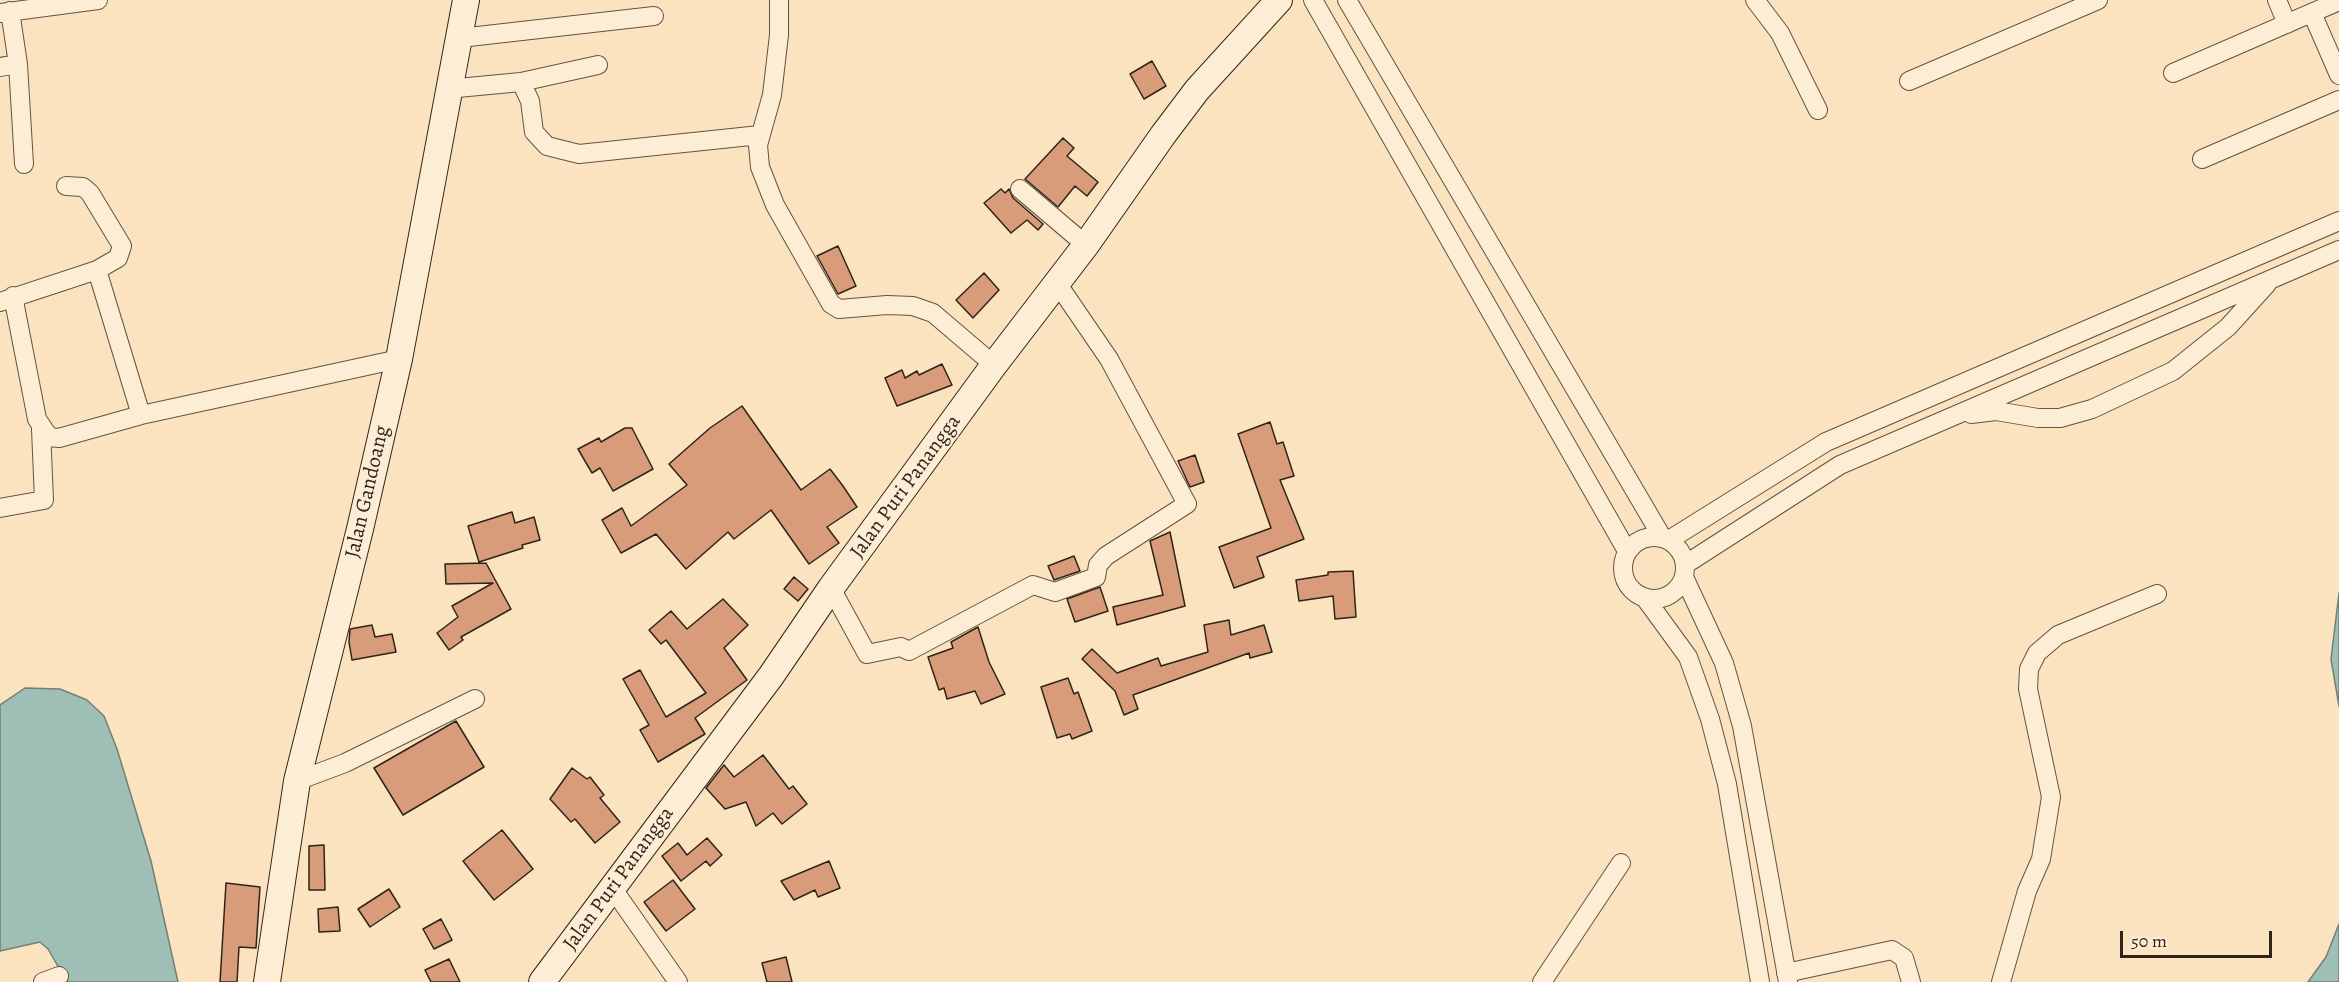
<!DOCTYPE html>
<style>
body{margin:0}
#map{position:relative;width:2339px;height:982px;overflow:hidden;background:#fce3bf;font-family:Alegreya,serif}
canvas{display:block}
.scale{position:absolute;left:2120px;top:931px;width:152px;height:27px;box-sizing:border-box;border:3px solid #2f241a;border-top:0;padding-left:8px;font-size:18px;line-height:21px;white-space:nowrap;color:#2f241a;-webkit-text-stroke:4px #fdedd5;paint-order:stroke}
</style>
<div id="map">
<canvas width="2339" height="982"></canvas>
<div class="scale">50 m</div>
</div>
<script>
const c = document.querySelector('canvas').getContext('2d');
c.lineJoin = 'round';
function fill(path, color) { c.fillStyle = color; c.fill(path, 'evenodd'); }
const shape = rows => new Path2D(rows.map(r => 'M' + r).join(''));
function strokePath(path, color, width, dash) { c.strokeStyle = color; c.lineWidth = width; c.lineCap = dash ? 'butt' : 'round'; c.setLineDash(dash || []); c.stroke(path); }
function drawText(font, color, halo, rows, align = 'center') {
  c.font = font + ' Alegreya,serif'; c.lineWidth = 4.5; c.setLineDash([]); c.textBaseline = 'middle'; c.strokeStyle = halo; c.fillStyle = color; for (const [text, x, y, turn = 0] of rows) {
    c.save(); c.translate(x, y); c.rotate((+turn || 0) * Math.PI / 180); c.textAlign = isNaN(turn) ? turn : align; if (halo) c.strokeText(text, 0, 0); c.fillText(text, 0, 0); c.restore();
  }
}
const water = shape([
 [2339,593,2339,706,2331,659,2339,593],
 [25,688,60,689,87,700,104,716,117,749,151,861,178,982,67,982,48,949,40,942,0,951,0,705,25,688],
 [2339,924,2339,982,2308,982,2326,957,2339,924]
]);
const building = shape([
 [1152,61,1166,86,1144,99,1130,74,1152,61],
 [1063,138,1074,148,1067,156,1098,182,1087,196,1075,186,1058,207,1025,179,1063,138],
 [1001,189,1005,193,1009,189,1013,198,1043,224,1038,230,1027,220,1011,233,984,203,1001,189],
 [838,246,856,286,838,294,817,256,838,246],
 [984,273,999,290,973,318,956,300,984,273],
 [942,364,952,385,897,406,885,378,902,370,905,378,917,371,919,375,942,364],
 [742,406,801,490,830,469,843,486,857,507,827,527,839,543,809,564,771,510,734,539,728,532,686,569,656,534,621,553,602,520,622,508,631,526,687,485,669,464,710,428,742,406],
 [1270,422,1277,444,1283,442,1294,476,1280,480,1304,539,1257,557,1264,577,1234,588,1219,547,1271,528,1238,434,1270,422],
 [625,428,632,428,653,469,613,491,600,468,592,473,578,449,599,438,601,442,625,428],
 [1195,455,1204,482,1190,487,1178,461,1195,455],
 [512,512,515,523,534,517,540,540,522,545,523,548,479,562,468,526,512,512],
 [1170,532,1185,606,1117,625,1113,607,1163,595,1150,541,1170,532],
 [1074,556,1080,571,1054,580,1048,566,1074,556],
 [486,563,511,609,461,637,463,640,449,650,437,633,458,617,452,606,493,583,446,584,445,564,486,563],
 [1353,571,1356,617,1335,619,1333,596,1299,601,1296,580,1328,575,1328,572,1353,571],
 [794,577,808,589,798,601,784,589,794,577],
 [1100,587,1108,611,1075,622,1067,599,1100,587],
 [723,599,748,625,724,648,747,680,695,718,705,734,658,762,640,730,649,725,623,679,640,670,666,717,706,693,666,640,661,644,649,630,671,611,687,629,723,599],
 [1229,620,1231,635,1264,625,1272,652,1250,658,1249,653,1133,695,1138,709,1124,715,1115,691,1082,659,1092,649,1117,673,1158,658,1161,666,1208,652,1204,625,1229,620],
 [372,625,375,637,392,634,396,652,352,660,349,642,350,629,372,625],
 [978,627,989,662,1005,694,981,704,975,691,947,699,944,688,939,690,928,657,953,648,951,642,978,627],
 [1068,678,1074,694,1078,692,1092,731,1072,739,1070,734,1057,738,1041,687,1068,678],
 [456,721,484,767,403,815,374,768,456,721],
 [763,755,789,789,793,786,807,804,782,824,773,813,756,826,746,802,725,809,706,788,724,765,734,777,763,755],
 [572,768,587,779,590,777,604,795,600,798,620,822,595,843,575,819,571,822,550,799,572,768],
 [502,830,533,869,494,900,463,861,502,830],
 [707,838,722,855,710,866,706,861,681,881,662,856,678,843,687,855,707,838],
 [324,845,325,890,309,890,309,846,324,845],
 [829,861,840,888,818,897,815,890,794,900,781,881,829,861],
 [673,880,695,909,666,931,644,902,673,880],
 [226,883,260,887,256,948,239,947,237,982,220,982,226,883],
 [389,889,400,907,370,927,358,909,389,889],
 [338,907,340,931,319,932,318,909,338,907],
 [441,919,452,940,434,949,423,929,441,919],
 [786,957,792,982,767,982,762,963,786,957],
 [449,959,460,982,431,982,425,970,449,959]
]);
const street = shape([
 [779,0,779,35,772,95,758,145,760,167,775,205,831,304,839,309,887,305,913,306,933,313,994,365],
 [1313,0,1627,551],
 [1347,0,1662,537],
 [1755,0,1780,33,1818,110],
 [2277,0,2287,24],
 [0,13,98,0],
 [2312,13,2339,75],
 [460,38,654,16],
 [18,64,24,164],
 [0,67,18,64,10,11],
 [2173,73,2339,1],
 [1909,81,2098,0],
 [521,82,530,101,534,132,547,146,579,154,760,135],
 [447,89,521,82,598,65],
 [2202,159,2339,100],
 [1020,189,1086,245],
 [97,270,141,415],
 [13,296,37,419,49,437,59,438,141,415,399,359],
 [0,302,97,270,118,258,122,246,90,193,83,187,66,186],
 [1971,414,1996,411,2038,418,2060,418,2092,409,2173,371,2228,327,2267,284],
 [0,508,44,500,41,429],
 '1623 568a31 31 0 1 1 62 0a31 31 0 1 1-62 0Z',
 [1669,540,1826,442,2339,221],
 [1686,564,1840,465,2339,250],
 [1684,577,1724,663,1742,726,1788,982],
 [831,588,867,654,901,647,909,651,1033,585,1055,592,1096,577,1098,565,1106,556,1187,504,1109,359,1057,283],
 [1645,598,1688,657,1710,719,1727,784,1760,982],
 [297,781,345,763,475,699],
 [613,889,678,982],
 [1786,973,1892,950,1904,958,1911,982],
 [43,982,59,976],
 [1542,982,1621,863],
 [2001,982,2027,891,2041,859,2051,797,2028,689,2029,669,2037,653,2058,635,2157,594]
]);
const secondary = shape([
 [267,982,297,781,360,529,399,359,466,0],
 [542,982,771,676,831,588,994,365,1086,245,1163,135,1197,90,1279,0]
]);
const streetNames = [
 ["Jalan Puri Panangga",906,487,-54],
 ["Jalan Gandoang",368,492,-77],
 ["Jalan Puri Panangga",619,879,-54]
];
fill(water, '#9fbeb5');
strokePath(water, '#728077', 1.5);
fill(building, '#d89c7b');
strokePath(building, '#2f241a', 1.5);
strokePath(street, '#625443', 20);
strokePath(secondary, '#2f241a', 28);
strokePath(street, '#fdedd5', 18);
strokePath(secondary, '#fdedd5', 26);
drawText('21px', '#2f241a', '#fdedd5', streetNames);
</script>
